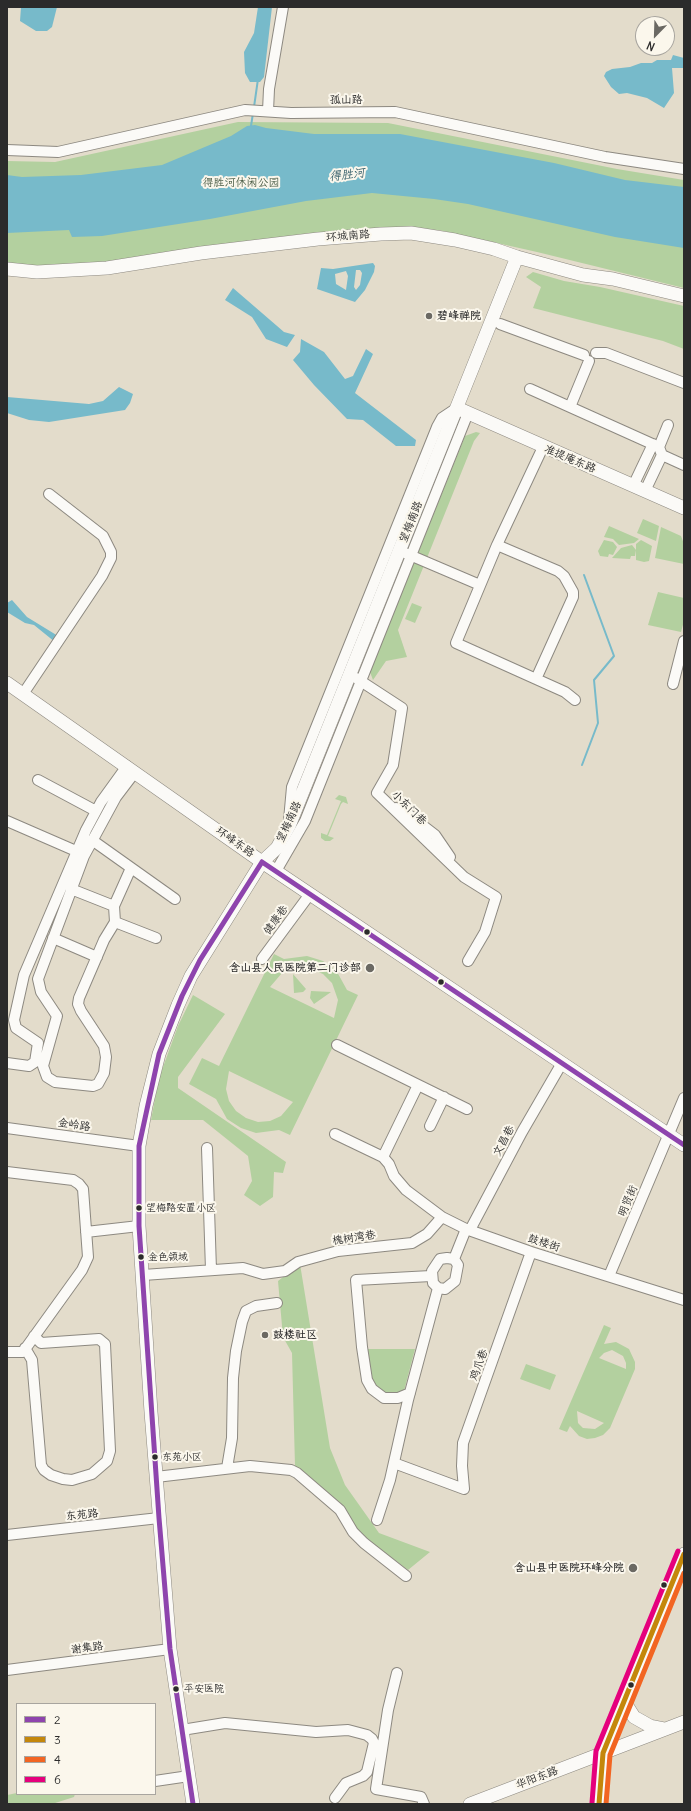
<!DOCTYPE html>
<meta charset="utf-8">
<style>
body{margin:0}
#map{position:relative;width:691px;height:1811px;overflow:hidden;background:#e3dccb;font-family:Delius,sans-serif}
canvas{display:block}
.frame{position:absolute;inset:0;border:8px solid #2b2b2b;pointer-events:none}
.legend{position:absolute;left:16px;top:1703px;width:140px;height:92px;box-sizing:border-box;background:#fbf7ec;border:1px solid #a8a59f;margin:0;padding:5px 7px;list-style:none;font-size:12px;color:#2b2b2b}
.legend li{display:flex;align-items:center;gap:8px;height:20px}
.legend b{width:20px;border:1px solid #a8a59f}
.north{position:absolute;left:635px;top:16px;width:40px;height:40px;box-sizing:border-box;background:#fbf7ec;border:1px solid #a8a59f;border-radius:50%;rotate:203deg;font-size:11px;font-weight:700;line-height:16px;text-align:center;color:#2b2b2b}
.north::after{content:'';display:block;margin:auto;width:14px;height:18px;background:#6b6963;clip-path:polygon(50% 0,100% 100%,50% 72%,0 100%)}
</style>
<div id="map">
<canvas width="691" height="1811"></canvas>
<div class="frame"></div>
<ul class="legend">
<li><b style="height:5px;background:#8e44ad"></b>2</li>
<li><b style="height:5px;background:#c4870b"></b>3</li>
<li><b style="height:5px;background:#f26522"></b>4</li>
<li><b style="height:5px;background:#e5007d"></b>6</li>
</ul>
<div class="north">N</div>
</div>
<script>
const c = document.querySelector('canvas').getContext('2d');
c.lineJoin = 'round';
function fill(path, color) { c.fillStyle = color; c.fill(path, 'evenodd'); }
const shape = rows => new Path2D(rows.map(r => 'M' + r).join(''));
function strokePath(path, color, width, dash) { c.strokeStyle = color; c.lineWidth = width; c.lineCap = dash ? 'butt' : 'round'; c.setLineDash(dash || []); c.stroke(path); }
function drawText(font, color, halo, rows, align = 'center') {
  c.font = font + ' Delius,"LXGW WenKai TC",sans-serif'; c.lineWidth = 4; c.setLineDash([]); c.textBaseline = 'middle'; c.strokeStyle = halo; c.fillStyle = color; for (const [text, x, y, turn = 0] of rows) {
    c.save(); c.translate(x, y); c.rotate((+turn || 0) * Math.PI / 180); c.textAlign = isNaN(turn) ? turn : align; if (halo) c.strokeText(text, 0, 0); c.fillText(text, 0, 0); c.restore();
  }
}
const green = shape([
 [238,122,388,123,617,169,684,180,684,288,537,252,439,230,381,228,303,234,115,261,39,268,7,263,7,161,55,162],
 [533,272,564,281,600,287,684,306,684,349,663,341,533,308,541,287,526,277],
 [476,432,480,433,474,441,398,630,407,657,386,661,373,680,370,672,465,436],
 [643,519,659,526,656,541,637,533],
 [609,526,639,539,634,543,619,545,613,539,604,537],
 [661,527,681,536,684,544,684,564,655,558],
 [604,540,613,542,617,547,613,555,609,554,608,557,600,556,598,551],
 [641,540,652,546,649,561,644,562,636,560,636,544],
 [632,545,636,550,635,556,631,556,630,559,612,558,621,548],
 [658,592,684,598,684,621,681,632,648,625],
 [412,603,422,607,415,623,405,619],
 [339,795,346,797,348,804,343,802,341,804,328,836,334,838,330,841,325,841,321,838,321,833,327,835,341,801,335,799],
 [274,954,284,959,307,956,323,961,336,970,347,990,358,995,290,1135,279,1130,256,1133,241,1128,227,1119,216,1099,189,1084,202,1058,219,1066],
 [306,967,323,974,332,983,338,1000,334,1018,270,987,282,973,293,968],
 [229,1071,293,1102,281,1116,270,1121,258,1122,246,1118,236,1111,229,1101,226,1089],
 [293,974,306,989,303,992,294,993],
 [311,991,331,992,314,1004,310,998],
 [193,995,225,1014,178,1077,178,1088,286,1162,283,1173,274,1172,273,1197,260,1206,244,1195,252,1181,248,1156,203,1120,151,1120,159,1078,178,1026],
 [300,1264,330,1448,345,1485,379,1533,430,1552,408,1570,360,1534,295,1466,292,1353,283,1337,278,1281],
 [604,1325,611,1328,604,1344,616,1342,629,1349,635,1362,635,1369,610,1428,603,1435,595,1438,587,1439,579,1436,570,1426,567,1432,559,1429],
 [612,1350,623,1356,626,1363,626,1369,599,1358,604,1353],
 [577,1411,604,1423,595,1429,583,1428,578,1423],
 [367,1349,415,1349,404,1391,399,1394,384,1394,373,1385],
 [526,1364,556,1375,550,1390,520,1379],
 [17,1793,17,1794,75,1794,74,1797,52,1804,7,1804,7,1795]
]);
const water = shape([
 [21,7,57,7,52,27,47,31,36,31,20,21],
 [258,7,272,7,264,77,260,82,250,82,245,73,244,52,254,33],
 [673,55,684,58,684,68,672,68,674,93,664,108,647,98,627,93,619,94,611,87,604,76,606,72,612,69,630,67,641,63,652,63,657,60,671,60],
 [255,125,266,128,314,134,400,134,554,163,625,180,684,187,684,248,615,237,468,204,434,199,372,193,306,201,210,219,102,236,72,237,69,230,7,233,7,175,22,177,81,175,162,165,231,136,247,126],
 [373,263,375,266,374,272,365,290,355,302,317,289,321,268,333,269],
 [356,270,360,270,362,273,360,285,356,290,354,287],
 [346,271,348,276,346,290,336,284,335,274],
 [233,288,284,332,295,335,287,347,266,339,252,317,225,300],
 [301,339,324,352,345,379,353,376,366,349,373,354,355,393,416,440,415,446,396,446,363,420,347,419,314,385,293,360,300,352],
 [119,387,133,394,130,403,125,410,49,422,29,420,7,413,7,397,89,404,103,401],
 [12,600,27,617,58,636,55,642,34,625,25,623,7,612,7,603]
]);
const stream = shape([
 [254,107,258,79],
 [251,126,253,113],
 [582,765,598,723,594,680,614,656,584,575]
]);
const minor = shape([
 [268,111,269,89,283,7],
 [7,150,58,152,245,110,291,113,395,112,605,157,684,169],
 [500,324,584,355],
 [596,353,606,353,684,383],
 [530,389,659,447,662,455,684,465],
 [570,407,589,361],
 [543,447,497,545,456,643,565,692,575,700],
 [659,447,668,425],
 [633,486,653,444],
 [645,491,662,455],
 [497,545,558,571,564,576,573,592,573,597,536,679],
 [405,553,480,585],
 [356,678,402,708,393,765,377,793,464,877,496,897,485,932,468,961],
 [673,684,684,641],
 [23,694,102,576,111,558,111,552,103,536,49,494],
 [38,780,96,811],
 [396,808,409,815,435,835,450,857],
 [289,820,292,787,437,427,442,418,457,408],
 [7,821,76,851],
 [92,840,175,899],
 [131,868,114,906,115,922,104,940,79,998,78,1004,81,1011,104,1046,106,1057,104,1073,98,1084,93,1086,55,1082,47,1077,43,1066,57,1016,41,992,38,979,84,856,116,797,135,772],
 [276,871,305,821,468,413],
 [71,889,114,906],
 [115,922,156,938],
 [53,938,97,957],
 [262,959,310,894],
 [337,1045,467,1109],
 [7,1063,29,1066,35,1062,38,1043,16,1028,14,1020,24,975,86,830,101,802,127,766],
 [430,1126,444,1097],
 [7,1128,139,1146],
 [335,1134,383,1157,389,1164,394,1176,406,1190,442,1217,466,1229,531,1252,684,1300],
 [207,1148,211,1270],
 [383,1157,418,1085],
 [7,1172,73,1180,79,1184,83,1189,88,1257,82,1270,23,1352,7,1352],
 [470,1230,522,1132,562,1063],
 [86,1232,139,1226],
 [454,1259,458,1265,455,1281,445,1289,438,1288,433,1283,432,1271,440,1259,447,1258,454,1259,466,1229],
 [143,1275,243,1268,263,1274,285,1271,298,1262,338,1251,412,1243,427,1234,442,1217],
 [609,1276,684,1098],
 [25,1348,32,1360,41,1465,44,1470,51,1475,63,1479,72,1480,92,1474,107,1461,110,1451,105,1344,99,1339,41,1343,34,1336],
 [410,1393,398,1398,384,1398,372,1389,367,1380,362,1347,356,1280,431,1276],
 [394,1463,464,1489,462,1466,463,1443,531,1252],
 [227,1468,232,1438,233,1378,236,1351,242,1322,246,1311,256,1306,277,1303],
 [156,1477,250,1466,291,1470,297,1473,340,1510,353,1532,364,1543,406,1576],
 [377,1520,390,1480,408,1400,438,1288],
 [7,1535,159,1518],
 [7,1670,170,1649],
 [397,1673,388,1710,376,1789,421,1797,424,1804],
 [182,1730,225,1723,316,1732,348,1730,367,1735,372,1739,374,1743,367,1772,363,1776,346,1783,335,1798],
 [155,1781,189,1776]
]);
const major = shape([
 [7,269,37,272,107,268,201,253,318,239,381,234,411,233,455,240,494,249,517,257,583,275,613,279,684,296],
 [457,408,684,508],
 [7,683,262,862,684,1145],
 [627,1695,627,1706,634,1717,650,1726,665,1729],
 [193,1804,170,1649,151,1412,139,1226,139,1146,146,1106,159,1054,178,1005,191,976,262,862,277,848,289,826,517,257],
 [470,1804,684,1722],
 [599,1804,603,1753,684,1554]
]);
const bus1 = shape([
 [262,862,684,1145],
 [193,1804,170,1649,159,1518,139,1226,139,1146,159,1054,182,996,200,960,262,862]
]);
const bus2 = shape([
 [599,1804,603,1753,684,1554]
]);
const bus3 = shape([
 [606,1804,610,1755,684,1573]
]);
const bus4 = shape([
 [592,1803,596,1751,678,1551]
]);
const markers = [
 [429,316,4,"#6b6963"],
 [367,932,3.5,"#2b2b2b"],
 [370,968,5,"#6b6963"],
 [441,982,3.5,"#2b2b2b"],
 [139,1208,3.5,"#2b2b2b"],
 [141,1257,3.5,"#2b2b2b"],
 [265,1335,4,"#6b6963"],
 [155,1457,3.5,"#2b2b2b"],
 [633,1568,5,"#6b6963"],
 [664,1585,3.5,"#2b2b2b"],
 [631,1685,3.5,"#2b2b2b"],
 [176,1689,3.5,"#2b2b2b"]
];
const busNames = [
 ["望梅路安置小区",146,1208],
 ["金色领域",148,1257],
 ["东苑小区",162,1457],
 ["平安医院",184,1689]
];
const streetNames = [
 ["孤山路",346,100],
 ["环城南路",348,236,-5],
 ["准提庵东路",570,459,23],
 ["望梅南路",411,522,-68],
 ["小东门巷",409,808,44],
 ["望梅南路",289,822,-65],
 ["环峰东路",235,842,35],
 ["健康巷",276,920,-54],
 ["金岭路",74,1125,8],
 ["文昌巷",504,1141,-62],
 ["明贤街",628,1201,-67],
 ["槐树湾巷",354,1238,-8],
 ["鼓楼街",544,1243,18],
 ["鸡爪巷",479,1365,-70],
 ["东苑路",82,1515,-6],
 ["谢集路",87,1648,-7],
 ["华阳东路",537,1778,-21]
];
const parkNames = [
 ["得胜河休闲公园",241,183]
];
const poiNames = [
 ["碧峰禅院",437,316],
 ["含山县人民医院第二门诊部",361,968,"right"],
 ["鼓楼社区",273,1335],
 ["含山县中医院环峰分院",624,1568,"right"]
];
const waterNames = [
 ["得胜河",347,175,-7]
];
fill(green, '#b3d09f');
fill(water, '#77baca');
strokePath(stream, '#77baca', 2);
strokePath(minor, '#8d8981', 12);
strokePath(major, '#8d8981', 14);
strokePath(minor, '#fbfaf7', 10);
strokePath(major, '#fbfaf7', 13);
strokePath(bus1, '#8e44ad', 5);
strokePath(bus2, '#c4870b', 5);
strokePath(bus3, '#f26522', 5);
strokePath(bus4, '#e5007d', 5);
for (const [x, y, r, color] of markers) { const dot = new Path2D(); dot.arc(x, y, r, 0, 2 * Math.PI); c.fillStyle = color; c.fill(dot); strokePath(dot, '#fbf7ec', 1.5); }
drawText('10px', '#2b2b2b', '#fbf7ec', busNames, 'left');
drawText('11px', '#2b2b2b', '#fbf7ec', streetNames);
drawText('11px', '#485a43', '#fbf7ec', parkNames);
drawText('bold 11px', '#2b2b2b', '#fbf7ec', poiNames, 'left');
drawText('italic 12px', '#375f6a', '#fbf7ec', waterNames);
</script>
